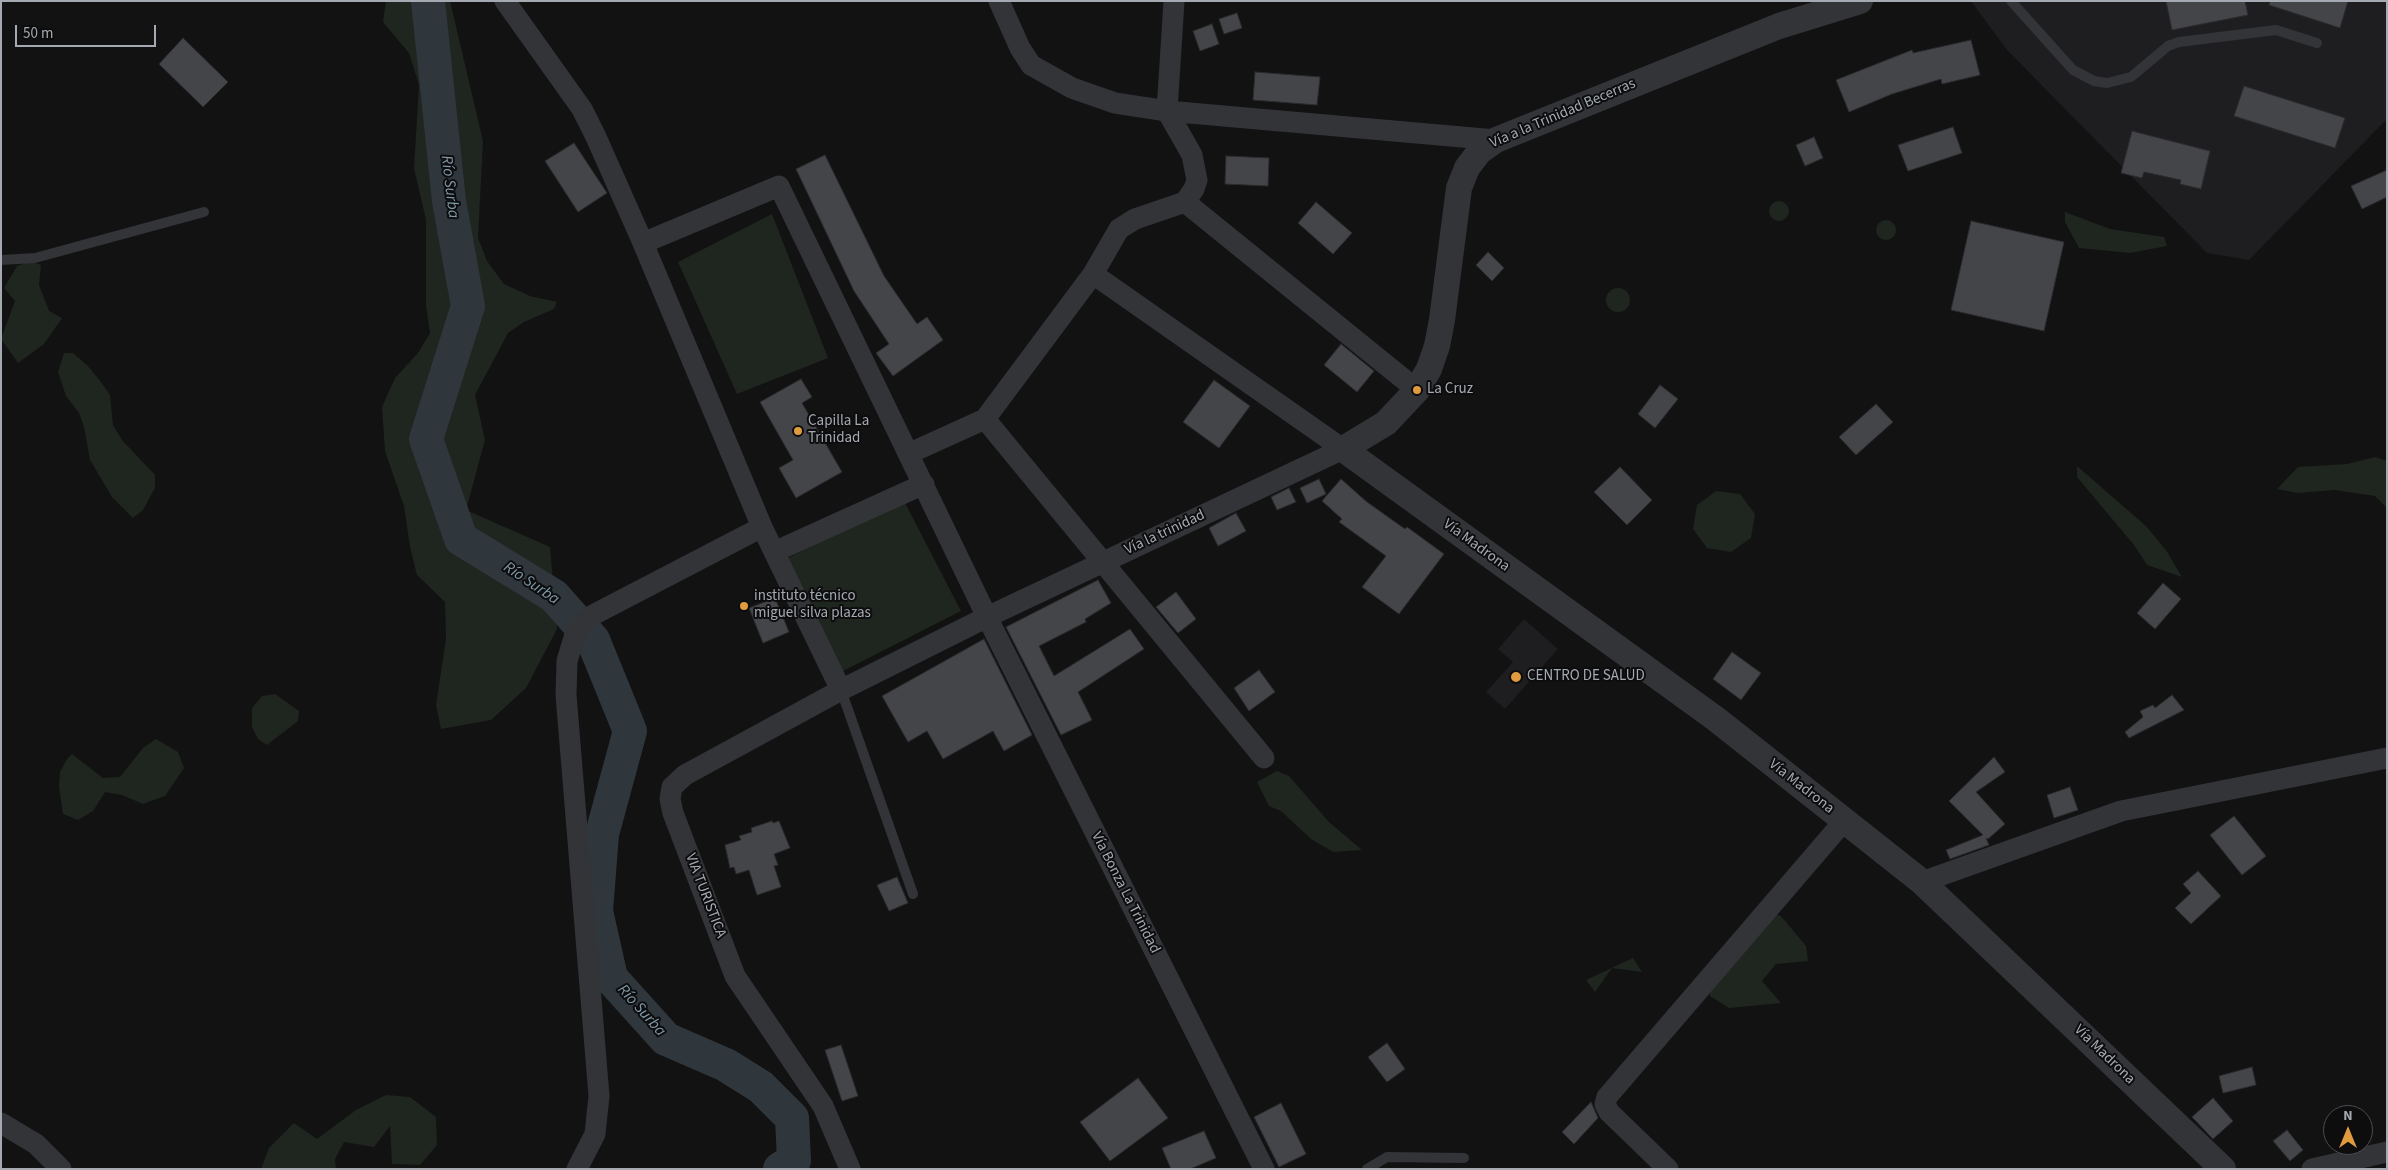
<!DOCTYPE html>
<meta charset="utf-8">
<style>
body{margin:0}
#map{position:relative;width:2388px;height:1170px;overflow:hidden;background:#121213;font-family:"Source Sans 3",sans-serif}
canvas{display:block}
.frame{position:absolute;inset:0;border:2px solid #a5aab2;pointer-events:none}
.north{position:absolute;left:2323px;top:1105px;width:50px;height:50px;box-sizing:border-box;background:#0d0d0e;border:1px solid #4a4c50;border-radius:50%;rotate:0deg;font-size:14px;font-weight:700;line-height:20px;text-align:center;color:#a5aab2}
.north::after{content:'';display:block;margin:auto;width:18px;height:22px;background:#df9b3e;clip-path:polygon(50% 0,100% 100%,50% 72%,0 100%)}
.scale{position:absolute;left:15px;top:25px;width:141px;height:22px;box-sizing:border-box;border:2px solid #a5aab2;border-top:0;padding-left:6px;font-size:15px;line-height:18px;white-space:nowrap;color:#a5aab2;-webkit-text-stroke:4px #0d0d0e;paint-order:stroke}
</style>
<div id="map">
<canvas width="2388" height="1170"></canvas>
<div class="frame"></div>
<div class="north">N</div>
<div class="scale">50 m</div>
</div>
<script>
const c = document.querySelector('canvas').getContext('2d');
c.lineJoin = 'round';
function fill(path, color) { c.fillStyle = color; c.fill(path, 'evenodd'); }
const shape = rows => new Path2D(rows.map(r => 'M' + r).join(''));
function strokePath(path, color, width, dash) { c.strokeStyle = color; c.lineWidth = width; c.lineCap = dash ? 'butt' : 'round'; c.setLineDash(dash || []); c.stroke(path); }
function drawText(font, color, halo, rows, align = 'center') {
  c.font = font + ' "Source Sans 3",sans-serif'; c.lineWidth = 4; c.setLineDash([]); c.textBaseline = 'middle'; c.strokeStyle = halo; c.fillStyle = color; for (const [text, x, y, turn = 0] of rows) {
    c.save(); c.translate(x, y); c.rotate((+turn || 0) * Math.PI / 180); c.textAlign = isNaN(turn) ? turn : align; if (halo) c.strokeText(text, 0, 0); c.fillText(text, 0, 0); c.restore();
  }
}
const built = shape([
 [1971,1,2387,1,2387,119,2249,260,2207,253,2007,50],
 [1524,619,1558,649,1505,709,1486,692,1513,662,1498,649]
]);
const green = shape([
 [386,1,450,1,483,141,478,238,487,261,504,284,530,296,557,302,554,309,524,322,508,333,475,395,485,440,466,510,550,547,557,629,526,688,491,720,441,729,436,705,446,639,445,602,417,575,410,547,404,506,385,451,382,407,395,378,418,353,430,333,426,305,426,220,414,168,419,85,409,53,383,22],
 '1769 211a10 10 0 1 1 20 0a10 10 0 1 1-20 0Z',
 [2065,212,2110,229,2164,237,2167,246,2130,253,2079,248,2065,222],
 [772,214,828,358,737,394,678,262],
 '1876 230a10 10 0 1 1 20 0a10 10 0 1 1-20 0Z',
 [30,261,41,265,39,285,49,311,62,318,44,344,18,363,1,339,15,301,4,288,17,266],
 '1606 300a12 12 0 1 1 24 0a12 12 0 1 1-24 0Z',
 [64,353,73,353,87,365,101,382,110,395,113,425,122,440,155,475,155,488,143,510,133,518,112,497,90,460,84,427,79,413,66,396,58,372],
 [2375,457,2387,461,2387,508,2375,496,2335,490,2298,493,2277,489,2298,467,2347,464],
 [2077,466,2146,526,2166,550,2182,577,2147,565,2134,545,2077,477],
 [1716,491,1740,494,1755,514,1751,538,1731,552,1707,548,1693,529,1697,505],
 [903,499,961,611,841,672,784,560],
 [275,694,299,711,298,721,267,745,258,739,252,727,252,708,262,696],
 [156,739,178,752,184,768,165,796,143,804,122,795,105,792,93,811,78,820,63,814,59,787,60,772,67,759,72,754,103,778,120,777,143,748],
 [1277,771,1289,776,1329,822,1362,850,1333,852,1311,839,1281,811,1269,806,1257,782],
 [1764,911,1781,916,1806,946,1808,961,1776,964,1762,981,1781,1003,1729,1008,1710,996,1710,975],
 [1633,958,1642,972,1612,968,1595,992,1586,980],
 [386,1095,410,1097,436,1117,437,1145,420,1165,392,1164,390,1126,374,1147,344,1142,335,1159,336,1169,261,1169,269,1148,294,1123,317,1139,356,1110]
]);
const river = shape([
 [428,1,449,201,468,306,426,439,461,539,554,596,593,640,630,731,602,834,596,911,611,978,666,1039,726,1065,761,1087,792,1118,794,1160,780,1169]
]);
const building = shape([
 [2166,1,2245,1,2248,15,2172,30,2166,1],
 [2270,1,2348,1,2340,28,2269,5,2270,1],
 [1237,13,1242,28,1224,34,1219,19,1237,13],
 [1212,24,1219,44,1200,51,1193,31,1212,24],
 [183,38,228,82,203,107,159,64,183,38],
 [1971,40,1980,75,1942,84,1941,79,1892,94,1849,112,1836,80,1912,50,1913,53,1971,40],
 [1255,72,1320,77,1317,105,1253,100,1255,72],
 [2244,86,2345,118,2335,148,2234,116,2244,86],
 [1953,127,1962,153,1908,171,1898,145,1953,127],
 [2132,131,2210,151,2201,189,2180,184,2181,180,2144,172,2142,178,2121,173,2132,131],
 [1814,137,1823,158,1805,166,1796,145,1814,137],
 [574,143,607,193,578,212,545,161,574,143],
 [825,155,884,276,917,324,927,317,943,340,893,376,876,353,889,344,854,291,796,169,825,155],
 [1226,156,1269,158,1268,186,1225,184,1226,156],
 [2387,170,2387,197,2362,209,2351,186,2387,170],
 [1316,202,1352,233,1333,254,1298,223,1316,202],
 [1971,221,2064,242,2044,331,1951,310,1971,221],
 [1488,252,1504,268,1492,281,1476,265,1488,252],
 [1341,344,1374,371,1357,392,1324,365,1341,344],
 [801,379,812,397,802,403,842,472,796,498,779,468,793,460,760,402,801,379],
 [1214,380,1250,406,1219,448,1183,422,1214,380],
 [1660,385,1678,399,1655,428,1638,414,1660,385],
 [1876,404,1893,422,1856,455,1839,437,1876,404],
 [1620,467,1652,500,1627,525,1594,492,1620,467],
 [1319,479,1326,494,1307,503,1300,488,1319,479],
 [1341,479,1367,502,1405,529,1407,527,1444,554,1399,614,1362,587,1386,556,1339,522,1342,519,1322,501,1341,479],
 [1289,488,1296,502,1277,510,1271,497,1289,488],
 [1236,513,1246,531,1218,546,1209,528,1236,513],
 [1098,580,1111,603,1085,619,1086,622,1039,646,1054,676,1130,629,1144,649,1078,692,1092,720,1061,735,1006,627,1098,580],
 [2163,583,2181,599,2155,629,2137,613,2163,583],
 [1176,592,1196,619,1178,633,1156,607,1176,592],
 [775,598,789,632,763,643,749,608,775,598],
 [984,639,1032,735,1004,751,993,731,943,759,927,731,908,742,882,696,984,639],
 [1732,652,1761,673,1741,700,1713,679,1732,652],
 [1259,670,1275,692,1249,711,1234,688,1259,670],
 [2172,695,2184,710,2129,738,2125,732,2143,717,2140,711,2153,705,2155,708,2172,695],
 [1994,757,2005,772,1976,792,2005,824,1988,839,1986,838,1989,845,1950,859,1946,850,1983,835,1949,801,1994,757],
 [2070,787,2078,810,2054,818,2047,795,2070,787],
 [2234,816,2266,856,2242,875,2210,835,2234,816],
 [772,821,773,823,779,821,790,848,774,854,778,865,774,866,781,887,757,895,749,870,736,874,734,867,730,868,725,845,741,840,739,836,752,832,751,828,772,821],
 [2198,871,2221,896,2191,924,2175,908,2191,893,2183,884,2198,871],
 [897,877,908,903,889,911,877,885,897,877],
 [1387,1043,1405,1069,1387,1082,1368,1057,1387,1043],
 [841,1045,858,1096,842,1101,825,1050,841,1045],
 [2252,1067,2256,1085,2223,1093,2219,1076,2252,1067],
 [1138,1078,1168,1118,1110,1161,1080,1122,1138,1078],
 [2213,1098,2233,1121,2213,1139,2192,1117,2213,1098],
 [1591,1102,1598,1118,1574,1144,1562,1132,1591,1102],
 [1281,1103,1306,1154,1279,1167,1254,1117,1281,1103],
 [2287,1130,2303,1150,2290,1161,2273,1141,2287,1130],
 [1204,1131,1216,1158,1190,1169,1171,1169,1162,1148,1204,1131]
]);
const service = shape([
 [2011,1,2073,70,2094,81,2107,83,2131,77,2168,46,2179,42,2276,30,2317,43],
 [1,260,35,258,204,212],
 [841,690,913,894],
 [1367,1169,1387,1157,1464,1158]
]);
const minor = shape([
 [505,1,582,109,596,137,643,243,762,527,841,690],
 [999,1,1020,48,1031,65,1072,88,1115,103,1167,111,1496,140],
 [1185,202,1417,390],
 [643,243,779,186,987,617,1264,1169],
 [985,419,1264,758],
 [910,453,985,419,1093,274,1119,229,1135,219,1185,202,1194,189,1197,180,1192,155,1167,111,1174,1],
 [774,552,924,484],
 [1922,882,2121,811,2387,758],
 [1,1123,36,1144,61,1169],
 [577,1169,595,1134,599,1096,566,695,567,661,576,631,589,617,762,527],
 [850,1169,823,1106,735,976,673,813,670,799,672,787,685,775,841,690,987,617,1343,449,1093,274],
 [1668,1169,1609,1112,1605,1104,1607,1097,1844,821],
 [2312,1169,2387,1152]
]);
const tertiary = shape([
 [1860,1,1779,26,1496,140,1479,152,1467,168,1459,188,1442,320,1437,346,1429,369,1417,390,1386,423,1343,449,1716,719,1922,882,2223,1169]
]);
const markers = [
 [1417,390,5,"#df9b3e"],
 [798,431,5,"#df9b3e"],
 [744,606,5,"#df9b3e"],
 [1516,677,6,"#df9b3e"]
];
const streetNames = [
 ["Vía a la Trinidad Becerras",1563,114,-23],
 ["Vía la trinidad",1165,533,-25],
 ["Vía Madrona",1476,546,36],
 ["Vía Madrona",1801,787,38],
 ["Vía Bonza La Trinidad",1125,893,63],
 ["VIA TURISTICA",705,896,69],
 ["Vía Madrona",2104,1055,44]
];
const poiNames = [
 ["La Cruz",1427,390],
 ["Capilla La",808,422],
 ["Trinidad",808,439],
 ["instituto técnico",754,597],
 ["miguel silva plazas",754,614],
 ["CENTRO DE SALUD",1527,677]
];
const waterNames = [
 ["Río Surba",449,187,83],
 ["Río Surba",531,584,34],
 ["Río Surba",641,1011,48]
];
fill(built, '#1e1e20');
fill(green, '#1f251f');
strokePath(river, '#2f373c', 34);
fill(building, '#444548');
strokePath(building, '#2c2c2f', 1);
strokePath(service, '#333438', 10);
strokePath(minor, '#333438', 21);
strokePath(tertiary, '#333438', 26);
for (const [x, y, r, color] of markers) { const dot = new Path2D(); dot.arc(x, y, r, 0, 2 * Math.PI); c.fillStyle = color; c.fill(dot); strokePath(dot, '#0d0d0e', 2); }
drawText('15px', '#a5aab2', '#0d0d0e', streetNames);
drawText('15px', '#a5aab2', '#0d0d0e', poiNames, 'left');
drawText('italic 16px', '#7f9aaa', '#0d0d0e', waterNames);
</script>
